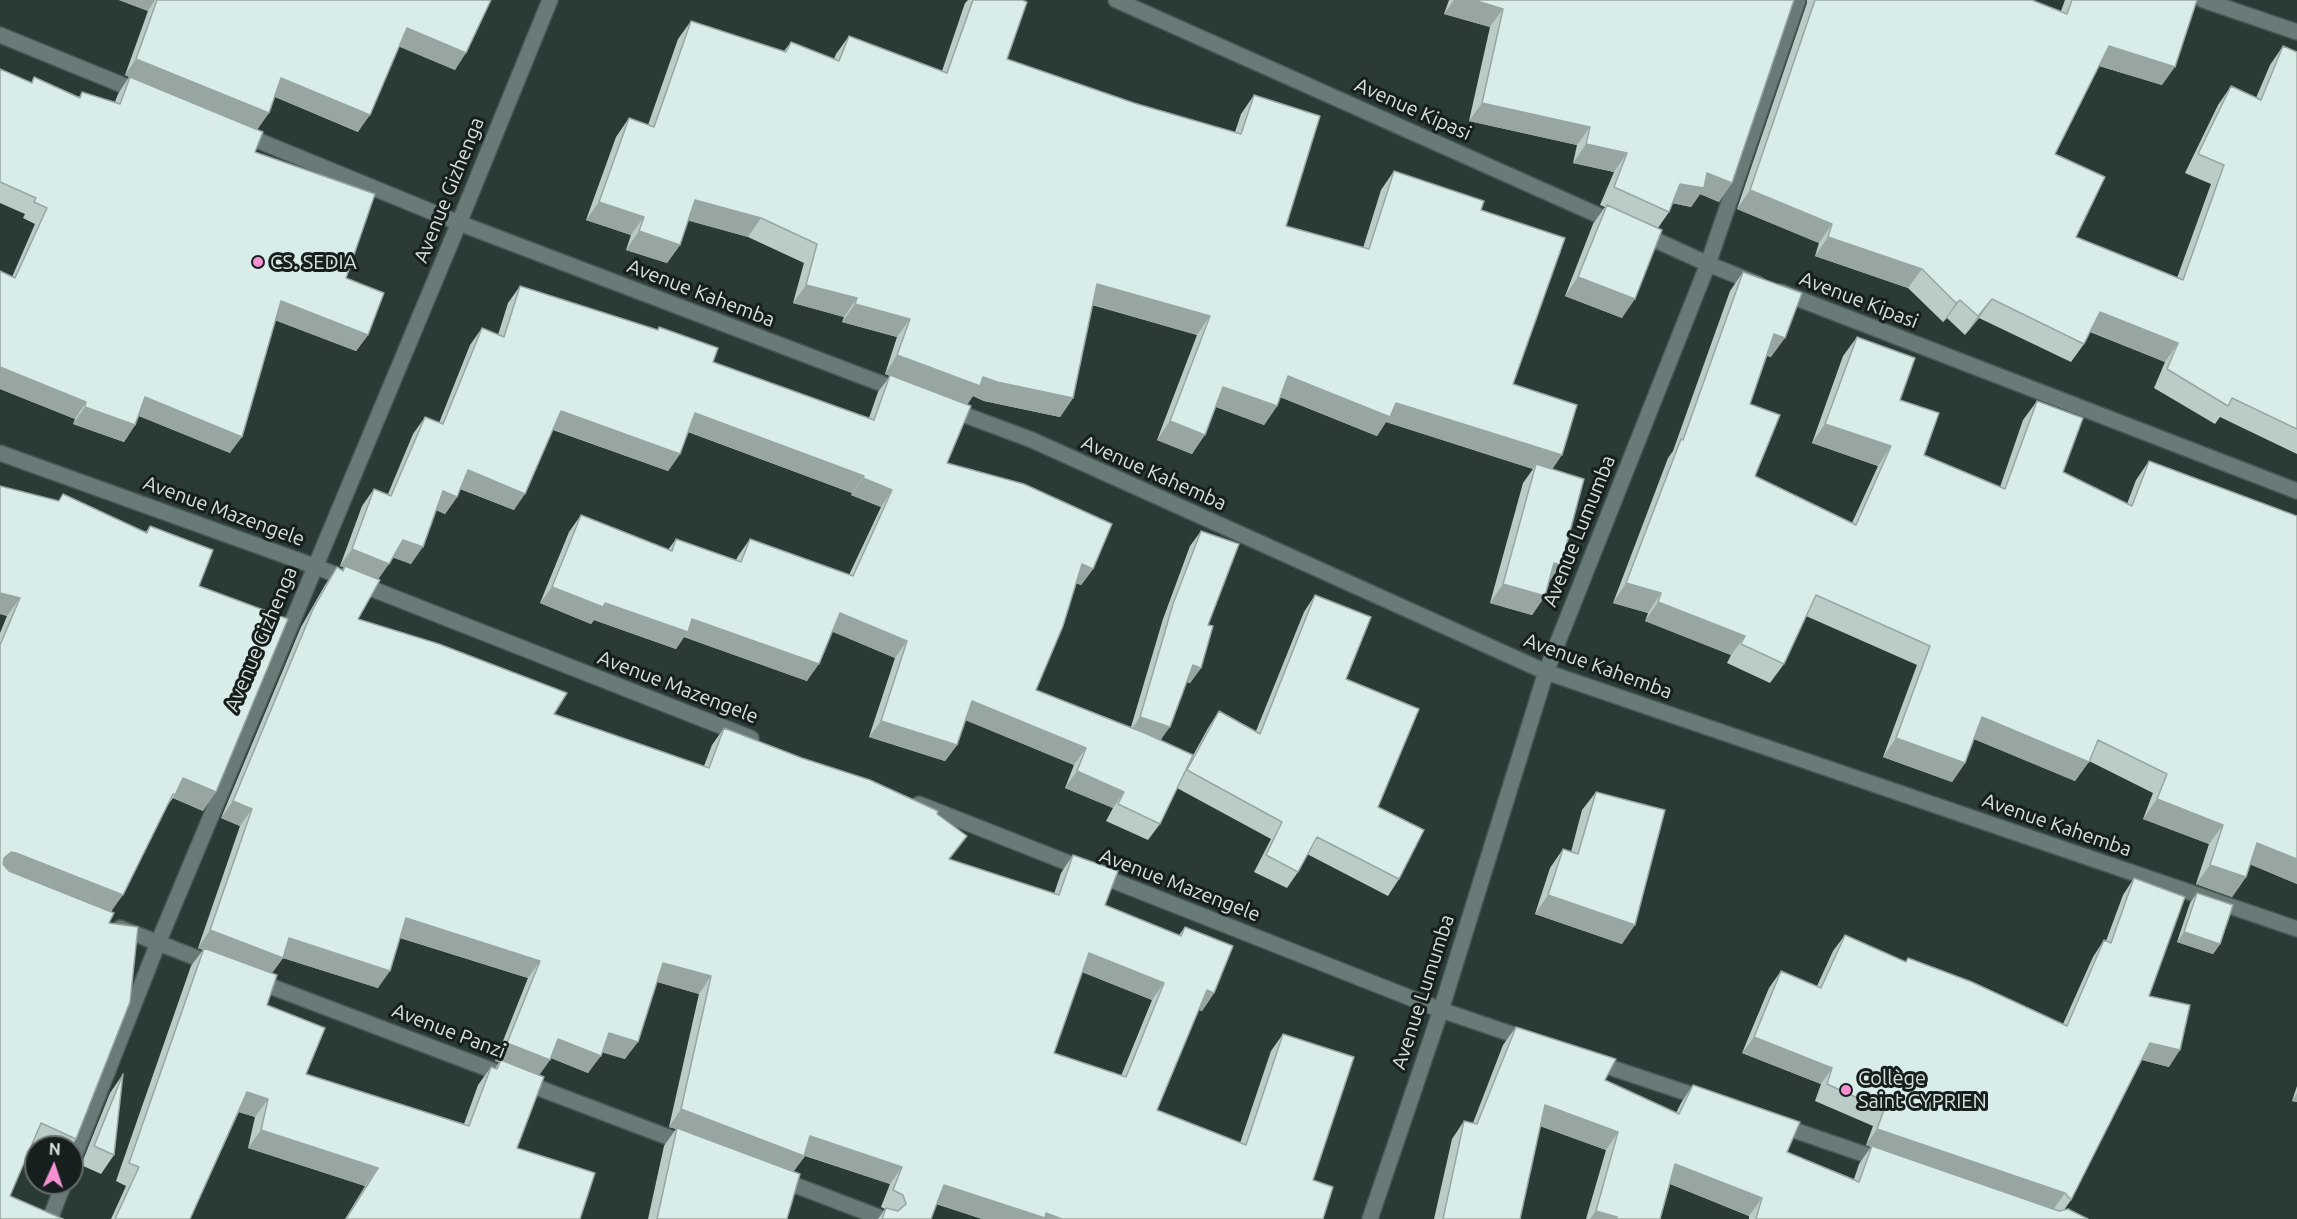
<!DOCTYPE html>
<meta charset="utf-8">
<style>
body{margin:0}
#map{position:relative;width:2297px;height:1219px;overflow:hidden;background:#293a37;font-family:Ubuntu,sans-serif}
canvas{display:block}
.north{position:absolute;left:24px;top:1135px;width:60px;height:60px;box-sizing:border-box;background:#171f1e;border:2px solid #646d6b;border-radius:50%;rotate:3deg;font-size:16px;font-weight:700;line-height:24px;text-align:center;color:#d7e1df}
.north::after{content:'';display:block;margin:auto;width:21px;height:27px;background:#f591d2;clip-path:polygon(50% 0,100% 100%,50% 72%,0 100%)}
</style>
<div id="map">
<canvas width="2297" height="1219"></canvas>
<div class="north">N</div>
</div>
<script>
const c = document.querySelector('canvas').getContext('2d');
c.lineJoin = 'round';
const shape = rows => new Path2D(rows.map(r => 'M' + r).join(''));
function strokePath(path, color, width, dash) { c.strokeStyle = color; c.lineWidth = width; c.lineCap = dash ? 'butt' : 'round'; c.setLineDash(dash || []); c.stroke(path); }
function fill(path, color) { c.fillStyle = color; c.fill(path, 'evenodd'); }
function drawText(font, color, halo, rows, align = 'center') {
  c.font = font + ' Ubuntu,sans-serif'; c.lineWidth = 6; c.setLineDash([]); c.textBaseline = 'middle'; c.strokeStyle = halo; c.fillStyle = color; for (const [text, x, y, turn = 0] of rows) {
    c.save(); c.translate(x, y); c.rotate((+turn || 0) * Math.PI / 180); c.textAlign = isNaN(turn) ? turn : align; if (halo) c.strokeText(text, 0, 0); c.fillText(text, 0, 0); c.restore();
  }
}
const minor = shape([
 [1116,0,1618,224],
 [2203,0,2297,32],
 [0,35,142,93],
 [242,134,459,223,901,391],
 [1640,233,1708,264,1758,284],
 [1781,292,2297,491],
 [949,409,1032,440,1546,672,2297,929],
 [0,453,314,566,751,738],
 [919,804,1441,1010,1529,1040],
 [120,928,215,965],
 [254,980,689,1145],
 [1594,1062,1705,1099],
 [1779,1125,1884,1161],
 [72,1162,158,943,459,223,550,0],
 [779,1179,884,1219],
 [50,1219,64,1183],
 [1370,1219,1441,1010,1546,672,1708,264,1798,0]
]);
const wall = shape([
 [119,0,491,0,455,70,399,46,358,132,275,97,257,130,255,152,346,278,368,335,356,351,275,320,230,453,139,416,135,425,124,442,73,424,75,419,0,389,0,271,12,277,35,224,23,218,25,214,0,203,0,69,31,83,34,77,79,97,82,92,115,102,118,94,129,77,125,75,148,11],
 [968,0,1022,0,1007,59,1134,103,1235,132,1241,114,1254,95,1286,226,1363,248,1381,190,1394,171,1481,210,1513,384,1552,469,1549,583,1545,596,1532,615,1490,603,1523,483,1533,469,1386,422,1377,436,1280,397,1277,406,1264,425,1216,407,1192,454,1157,440,1197,335,1092,305,1073,398,1060,417,984,401,973,396,967,404,947,463,1093,569,1081,585,1076,583,1036,690,1131,727,1163,619,1190,546,1201,531,1208,625,1201,668,1190,683,1187,682,1161,740,1190,761,1208,728,1219,711,1256,731,1304,612,1315,595,1346,679,1378,807,1399,879,1388,896,1307,854,1298,872,1287,888,1254,872,1271,839,1177,788,1160,824,1148,840,1106,821,1113,808,1065,788,1074,765,966,720,957,745,945,761,869,737,895,658,832,631,807,681,684,637,676,649,594,620,591,624,540,603,569,532,581,515,668,550,676,539,736,560,738,556,750,539,849,575,881,507,851,495,852,493,688,432,680,454,668,471,553,430,514,510,460,489,457,497,445,514,436,510,411,564,393,557,378,579,358,619,554,714,704,766,712,745,724,728,937,814,950,860,1054,894,1061,873,1073,855,1105,905,1179,935,1185,927,1214,993,1202,1011,1199,1010,1157,1110,1240,1143,1271,1051,1283,1034,1313,1180,1323,1219,982,1219,936,1204,931,1219,878,1219,885,1209,881,1207,890,1184,805,1156,793,1172,787,1219,648,1219,664,1146,676,1129,669,1127,699,994,657,982,625,1059,602,1052,588,1073,551,1058,539,1075,517,1148,580,1219,345,1219,365,1186,248,1148,255,1117,239,1112,190,1219,111,1219,126,1186,116,1181,191,966,203,950,198,948,240,826,221,818,301,627,325,585,337,567,342,570,344,567,340,566,362,506,374,489,388,494,413,434,425,417,439,423,470,345,482,328,498,335,508,303,520,286,657,330,659,327,713,362,869,418,878,392,890,376,885,374,897,337,842,322,844,317,793,303,804,263,748,237,688,220,680,245,667,263,626,250,631,235,586,220,616,137,629,118,648,125,678,39,691,21,784,51,791,42,834,59,836,54,849,36,942,71,965,3],
 [400,938,528,978,495,1061,499,1062,495,1069,491,1067,478,1085,464,1124,306,1074,267,1005,272,973,283,958,378,988],
 [1082,972,1152,1000,1121,1076,1054,1053],
 [1449,0,1794,0,1719,202,1700,194,1691,207,1672,203,1669,212,1658,228,1622,318,1565,296,1593,224,1605,207,1600,205,1614,172,1573,163,1577,145,1469,121,1490,27,1444,14],
 [1807,0,2032,0,2061,11,2065,0,2197,0,2162,85,2099,66,2055,154,2076,237,2177,278,2211,184,2185,173,2218,105,2231,86,2256,98,2270,65,2283,46,2297,52,2297,454,2220,417,2215,424,2154,388,2165,362,2090,332,2084,344,2071,362,1979,318,1965,335,1947,318,1943,322,1908,288,1815,256,1819,243,1737,209,1807,3],
 [1743,272,1771,357,1767,356,1750,404,1755,476,1852,523,1878,466,1812,443,1843,356,1857,337,1900,400,1924,455,2000,487,2023,420,2037,401,2063,472,2127,504,2136,480,2149,461,2297,516,2297,884,2250,864,2246,877,2232,897,2196,884,2209,844,2143,819,2153,793,2089,761,2075,781,1974,739,1965,763,1952,782,1883,757,1917,665,1806,616,1784,664,1770,683,1727,663,1731,655,1645,621,1648,613,1613,603,1668,458,1673,451,1730,291],
 [0,486,58,501,63,494,145,533,150,526,199,586,203,811,173,798,165,809,111,912,76,1139,71,1147,41,1147,32,1143,0,1219,0,633,7,616,0,614],
 [1596,792,1622,944,1535,914,1550,868,1563,849,1571,852,1582,810],
 [2134,878,2149,996,2169,1067,2142,1060,2071,1200,2064,1210,2088,1219,1749,1219,1749,1216,1670,1184,1660,1219,1586,1219,1606,1150,1540,1126,1520,1219,1434,1219,1452,1139,1464,1121,1473,1123,1503,1045,1516,1027,1605,1080,1676,1113,1681,1103,1693,1085,1787,1152,1854,1179,1859,1164,1871,1147,1866,1145,1873,1126,1815,1101,1821,1084,1742,1053,1769,988,1781,971,1817,986,1833,951,1845,935,1905,962,1908,958,2063,1024,2093,957,2104,940,2106,941,2123,895],
 [2197,893,2220,944,2213,954,2177,942,2190,903],
 [123,1074,114,1155,101,1174,81,1165,110,1093],
 [2297,1086,2297,1102,2292,1101]
]);
const shadedWall = shape([
 [119,0,155,0,148,11],
 [1454,0,1474,0,1503,9,1490,27,1444,14],
 [407,28,466,53,455,70,395,45],
 [2109,46,2175,67,2162,85,2096,65],
 [136,59,269,113,257,130,125,75],
 [281,78,370,115,358,132,269,94],
 [1482,103,1590,127,1577,145,1469,121],
 [1586,144,1627,153,1614,172,1573,163],
 [1707,173,1732,183,1719,202,1700,194,1691,207,1667,202,1680,184],
 [1750,190,1832,224,1819,243,1737,209],
 [695,200,761,218,748,237,682,219],
 [599,202,644,217,631,235,586,220],
 [639,231,680,245,667,263,626,250],
 [1828,237,1922,269,1908,288,1815,256],
 [1578,277,1635,299,1622,318,1565,296],
 [1097,284,1210,316,1197,335,1084,302],
 [806,285,857,298,844,317,793,303],
 [1992,299,1979,318,1965,335,1978,316],
 [1960,300,1947,318,1943,322,1956,303],
 [281,301,368,335,356,351,269,318],
 [855,304,910,319,897,337,842,322],
 [2100,312,2178,343,2165,362,2087,330],
 [1774,334,1785,338,1771,357,1761,354],
 [897,355,983,377,1073,398,1060,417,984,401,973,396,967,405,885,374],
 [0,367,86,402,75,419,0,389],
 [1288,376,1396,403,1562,455,1549,474,1536,464,1533,469,1386,422,1377,436,1275,395],
 [1223,387,1277,406,1264,425,1211,405],
 [145,397,242,437,230,453,134,414],
 [85,407,135,425,124,442,73,424],
 [561,411,680,454,668,471,549,428],
 [695,413,864,476,852,493,683,430],
 [1170,421,1205,435,1192,454,1157,440],
 [1825,424,1891,446,1878,466,1812,443],
 [468,470,525,494,514,510,456,487],
 [863,478,892,490,881,507,851,495],
 [443,491,457,497,445,514,431,508],
 [403,540,423,547,411,564,391,557],
 [352,549,389,564,377,581,340,566],
 [1554,563,1561,565,1548,584],
 [1082,564,1093,569,1081,585,1071,581],
 [1626,583,1661,593,1648,613,1613,603],
 [1503,584,1545,596,1532,615,1490,603],
 [552,587,605,603,692,619,819,664,807,681,684,637,676,649,594,620,591,624,540,603],
 [0,593,20,598,7,616,0,614],
 [1658,602,1745,636,1731,655,1645,621],
 [840,613,907,641,895,658,828,630],
 [1193,665,1201,668,1190,683,1182,681],
 [972,701,1086,748,1074,765,960,718],
 [1140,717,1170,727,1159,742,1130,732],
 [1982,717,2089,762,2075,781,1969,737],
 [881,721,957,745,945,761,869,737],
 [1896,738,1965,763,1952,782,1883,757],
 [1077,771,1124,792,1113,808,1065,788],
 [183,778,216,792,203,811,173,798],
 [2157,799,2223,825,2209,844,2143,819],
 [233,801,252,809,240,826,221,818],
 [2257,843,2297,859,2297,884,2244,862],
 [11,852,16,853,123,895,110,913,0,871,4,858],
 [2210,865,2246,877,2232,897,2196,884],
 [1548,895,1635,925,1622,944,1535,914],
 [406,918,540,961,528,978,394,936],
 [210,930,289,938,390,971,378,988,283,958,270,975,198,948],
 [2184,932,2220,944,2213,954,2177,942],
 [1089,953,1164,983,1152,1000,1077,970],
 [663,963,711,976,699,994,651,980],
 [1207,990,1214,993,1202,1011,1194,1008],
 [609,1033,638,1042,625,1059,597,1051],
 [1754,1037,1832,1068,1821,1084,1742,1053],
 [558,1039,601,1056,588,1073,546,1056],
 [507,1043,550,1060,538,1077,495,1061],
 [2150,1043,2180,1050,2169,1067,2139,1059],
 [247,1092,268,1099,255,1117,235,1111],
 [2297,1093,2297,1102,2292,1101],
 [1545,1105,1618,1132,1606,1150,1532,1123],
 [681,1109,804,1156,792,1174,677,1128,676,1129,669,1127],
 [1877,1129,2065,1193,2053,1210,1866,1145],
 [261,1130,378,1168,365,1186,248,1148],
 [810,1136,902,1167,890,1184,798,1153],
 [1675,1164,1762,1198,1749,1216,1663,1181],
 [944,1185,1046,1213,1062,1219,982,1219,932,1202],
 [1596,1211,1617,1217,1616,1219,1590,1219]
]);
const building = shape([
 [157,0,491,0,466,53,407,28,370,115,281,78,269,113,136,59,157,0],
 [973,0,1022,0,1027,2,1007,59,1134,103,1241,134,1254,95,1320,116,1286,226,1369,249,1394,171,1484,201,1481,210,1565,238,1513,384,1577,405,1562,455,1396,403,1390,417,1288,376,1277,406,1223,387,1205,435,1170,421,1210,316,1097,284,1073,398,997,382,983,377,980,386,897,355,910,319,855,304,857,298,806,285,817,244,761,218,695,200,680,245,639,231,644,217,599,202,629,118,654,127,691,21,786,52,791,42,839,61,849,36,947,73,973,0],
 [1474,0,1794,0,1732,183,1707,173,1704,188,1680,184,1669,212,1614,187,1627,153,1586,144,1590,127,1482,103,1503,9,1474,0],
 [1815,0,2032,0,2067,14,2072,0,2197,0,2175,67,2109,46,2055,154,2105,177,2076,237,2183,280,2224,165,2198,154,2231,86,2261,100,2283,46,2297,52,2297,429,2232,398,2228,406,2167,369,2178,343,2100,312,2084,344,1992,299,1978,316,1960,300,1956,303,1922,269,1828,237,1832,224,1750,190,1815,0],
 [0,69,32,83,34,77,80,98,82,92,120,104,130,77,263,132,255,152,375,194,346,278,384,293,368,335,281,301,242,437,145,397,135,425,85,407,86,402,0,367,0,271,15,278,47,208,34,202,36,198,0,182,0,69],
 [1607,205,1662,230,1635,299,1578,277,1607,205],
 [1743,272,1802,293,1785,338,1774,334,1750,404,1780,415,1755,476,1856,525,1891,446,1825,424,1857,337,1915,358,1900,400,1939,413,1924,455,2005,489,2037,401,2083,418,2063,472,2132,506,2149,461,2297,516,2297,859,2257,843,2246,877,2210,865,2223,825,2157,799,2167,774,2098,740,2089,762,1982,717,1965,763,1896,738,1930,646,1816,595,1784,664,1741,644,1745,636,1658,602,1661,593,1626,583,1681,439,1683,440,1743,272],
 [520,286,658,330,659,327,718,348,713,362,874,420,890,375,971,406,947,463,1024,484,1112,524,1093,569,1082,564,1063,626,1036,690,1147,734,1193,755,1160,824,1118,804,1124,792,1077,771,1086,748,972,701,957,745,881,721,907,641,840,613,819,664,692,619,688,632,605,603,603,607,552,587,581,515,672,551,676,539,741,562,750,539,853,576,892,490,863,478,864,476,695,413,680,454,561,411,525,494,468,470,457,497,443,491,423,547,403,540,389,564,352,549,374,489,391,496,425,417,443,424,482,328,504,337,520,286],
 [1536,464,1584,479,1561,565,1554,563,1545,596,1503,584,1536,464],
 [0,486,59,501,63,494,147,533,150,526,213,550,199,586,288,619,216,792,183,778,175,795,173,794,123,895,16,853,11,852,4,858,3,864,9,871,114,913,109,923,138,927,130,1002,76,1139,41,1123,10,1196,63,1219,0,1219,0,645,20,598,0,593,0,486],
 [1201,531,1239,544,1208,625,1213,626,1201,668,1193,665,1170,727,1140,717,1173,604,1201,531],
 [345,566,380,580,358,619,439,644,567,693,554,714,709,768,724,728,802,758,870,780,938,811,937,814,967,836,949,859,1059,895,1073,855,1118,871,1105,905,1181,936,1185,927,1233,946,1214,993,1207,990,1157,1110,1246,1145,1283,1034,1354,1057,1313,1180,1333,1187,1323,1219,1062,1219,1046,1213,1045,1218,944,1185,931,1219,882,1219,886,1208,898,1211,906,1204,903,1195,893,1190,902,1167,810,1136,804,1156,681,1109,711,976,663,963,638,1042,609,1033,601,1056,558,1039,550,1060,507,1043,540,961,406,918,390,971,289,938,283,958,210,930,252,809,233,801,313,609,337,567,343,571,345,566],
 [1089,953,1164,983,1126,1077,1054,1053,1089,953],
 [1315,595,1371,617,1346,679,1419,709,1378,807,1424,830,1399,879,1317,837,1298,872,1266,855,1282,822,1187,770,1219,711,1260,734,1315,595],
 [1596,792,1665,810,1635,925,1548,895,1563,849,1578,854,1596,792],
 [2134,878,2185,897,2149,996,2190,1005,2180,1050,2150,1043,2071,1200,2065,1193,1877,1129,1884,1110,1827,1084,1832,1068,1754,1037,1781,971,1821,988,1845,935,1906,962,1908,958,1972,982,2067,1026,2104,940,2111,943,2134,878],
 [2197,893,2233,905,2220,944,2184,932,2197,893],
 [204,948,277,975,267,1005,325,1028,306,1074,469,1126,491,1067,497,1069,501,1060,544,1077,517,1148,595,1173,580,1219,346,1219,378,1168,261,1130,268,1099,247,1092,190,1219,115,1219,139,1167,129,1163,204,948],
 [1516,1027,1616,1059,1605,1080,1679,1114,1693,1085,1800,1122,1787,1152,1859,1182,1872,1146,2059,1211,2068,1209,2088,1219,1756,1219,1762,1198,1675,1164,1660,1219,1617,1219,1617,1217,1596,1211,1618,1132,1545,1105,1520,1219,1443,1219,1464,1121,1477,1124,1516,1027],
 [123,1074,114,1155,94,1146,123,1074],
 [677,1128,800,1174,787,1219,657,1219,677,1128]
]);
const markers = [
 [258,262,6,"#f591d2"],
 [1846,1090,6,"#f591d2"]
];
const streetNames = [
 ["Avenue Kipasi",1413,109,24],
 ["Avenue Gizhenga",449,190,-68],
 ["Avenue Kahemba",701,293,21],
 ["Avenue Kipasi",1859,300,21],
 ["Avenue Kahemba",1154,473,24],
 ["Avenue Mazengele",224,511,20],
 ["Avenue Lumumba",1579,531,-68],
 ["Avenue Gizhenga",261,639,-67],
 ["Avenue Kahemba",1598,666,20],
 ["Avenue Mazengele",678,687,21],
 ["Avenue Kahemba",2057,825,19],
 ["Avenue Mazengele",1180,885,21],
 ["Avenue Lumumba",1423,992,-72],
 ["Avenue Panzi",449,1031,21]
];
const poiNames = [
 ["CS. SEDIA",270,262],
 ["Collège",1858,1078],
 ["Saint CYPRIEN",1858,1101]
];
strokePath(minor, '#485755', 18);
strokePath(minor, '#687b78', 15);
fill(wall, '#baccc8');
fill(shadedWall, '#97a6a3');
fill(building, '#d8ede9');
strokePath(building, '#97a6a3', 1.5);
for (const [x, y, r, color] of markers) { const dot = new Path2D(); dot.arc(x, y, r, 0, 2 * Math.PI); c.fillStyle = color; c.fill(dot); strokePath(dot, '#171f1e', 2); }
drawText('20px', '#d7e1df', '#171f1e', streetNames);
drawText('20px', '#d7e1df', '#171f1e', poiNames, 'left');
</script>
